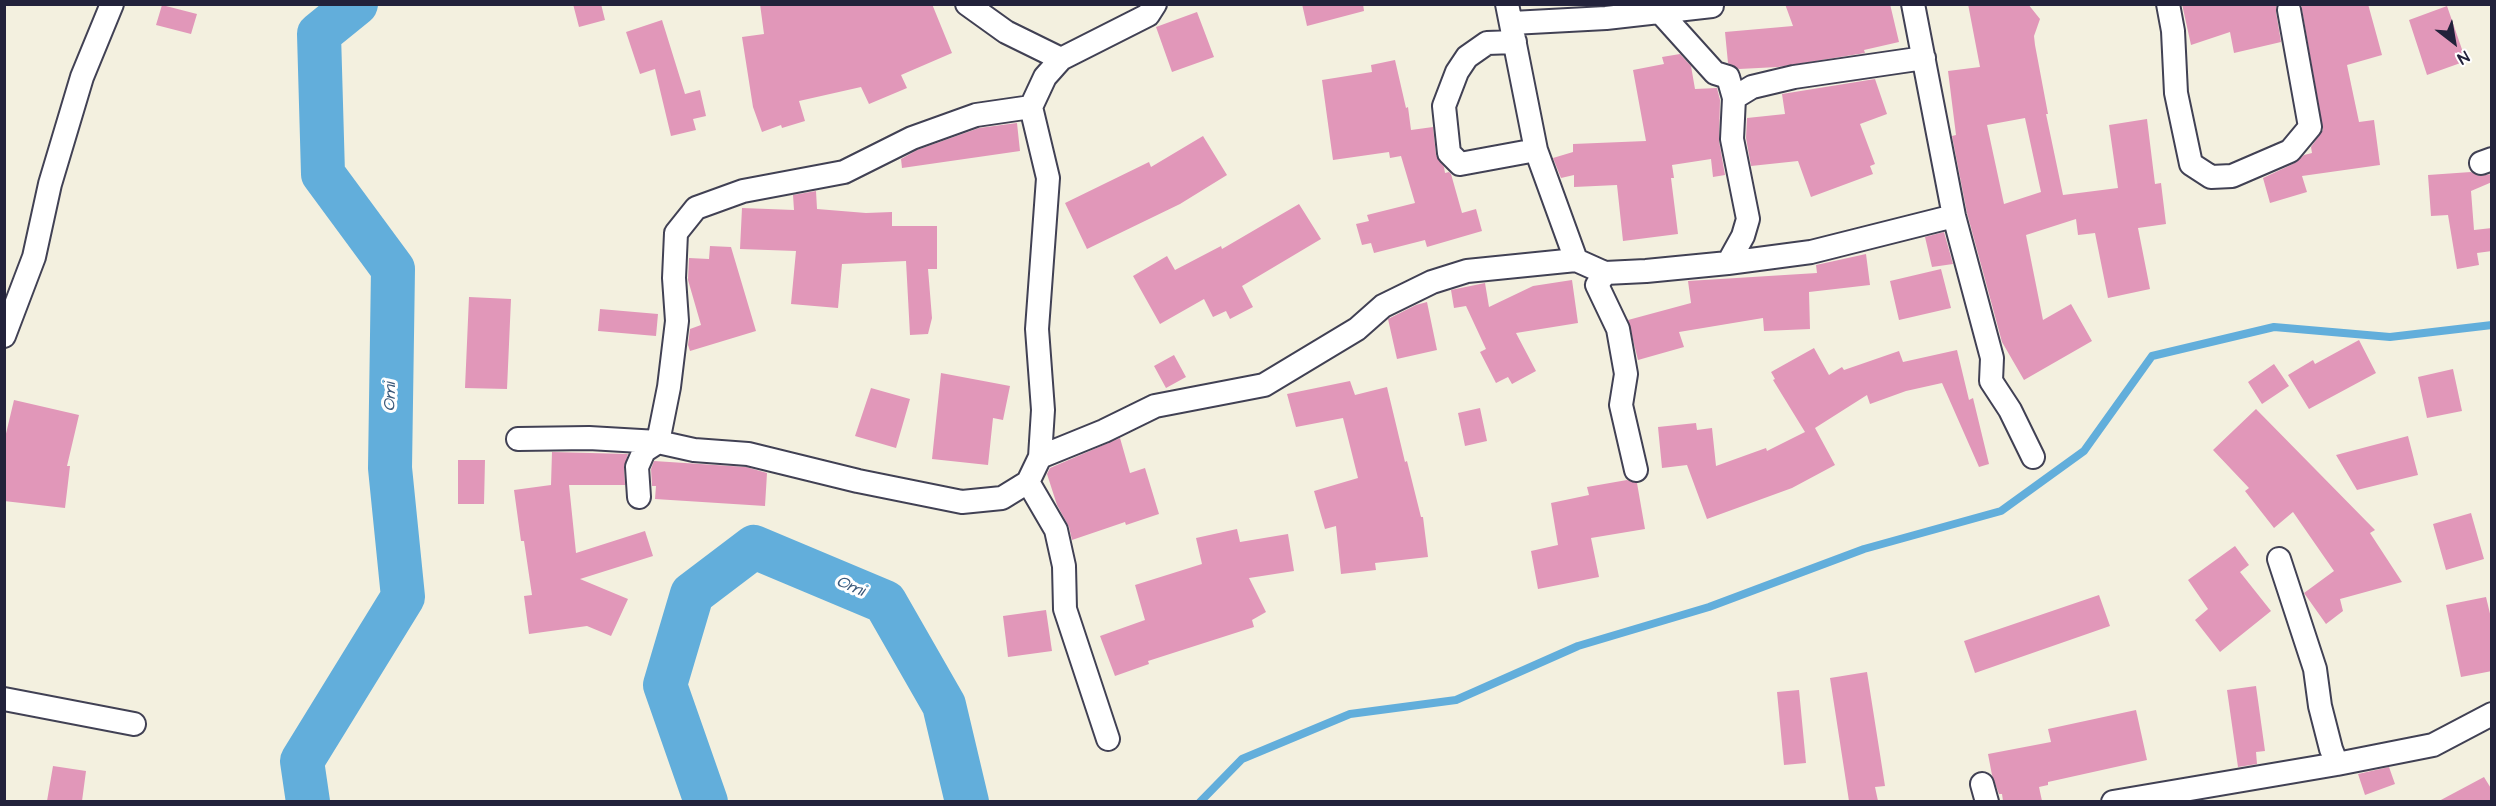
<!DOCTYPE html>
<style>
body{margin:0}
#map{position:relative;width:2496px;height:806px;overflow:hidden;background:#f3f0df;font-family:"Architects Daughter",sans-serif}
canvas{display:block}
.frame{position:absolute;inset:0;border:6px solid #22223b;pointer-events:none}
.north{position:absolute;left:2424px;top:12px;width:60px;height:60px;-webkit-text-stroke:4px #fff;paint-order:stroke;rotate:149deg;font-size:16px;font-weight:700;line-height:24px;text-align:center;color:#22223b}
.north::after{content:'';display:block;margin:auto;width:21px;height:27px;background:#22223b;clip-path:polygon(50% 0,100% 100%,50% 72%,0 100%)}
</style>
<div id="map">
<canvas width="2496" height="806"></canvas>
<div class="frame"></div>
<div class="north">N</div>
</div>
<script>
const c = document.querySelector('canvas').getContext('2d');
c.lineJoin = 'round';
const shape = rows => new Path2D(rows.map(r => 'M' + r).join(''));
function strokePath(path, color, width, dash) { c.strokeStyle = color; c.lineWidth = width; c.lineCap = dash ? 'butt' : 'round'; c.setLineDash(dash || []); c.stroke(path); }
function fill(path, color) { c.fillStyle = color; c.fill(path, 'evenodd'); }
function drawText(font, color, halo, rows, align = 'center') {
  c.font = font + ' "Architects Daughter",sans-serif'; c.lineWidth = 6; c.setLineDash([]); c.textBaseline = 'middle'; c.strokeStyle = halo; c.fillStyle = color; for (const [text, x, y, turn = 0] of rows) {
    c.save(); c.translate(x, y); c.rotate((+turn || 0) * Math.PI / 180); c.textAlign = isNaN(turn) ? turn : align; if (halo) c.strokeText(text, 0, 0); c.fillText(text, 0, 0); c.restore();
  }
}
const stream = shape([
 [1200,802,1242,759,1350,714,1456,700,1578,646,1709,607,1864,549,2001,511,2084,451,2152,356,2274,327,2390,337,2492,325]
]);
const river = shape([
 [308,802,302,761,403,597,390,468,393,269,323,174,319,34,356,4],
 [706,802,665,685,692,594,754,547,885,602,944,705,967,802]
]);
const building = shape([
 [573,4,601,4,605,20,579,27],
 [760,4,932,4,952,53,901,75,907,88,869,104,861,87,799,101,805,121,782,128,781,125,762,132,753,107,742,37,764,34],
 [1302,4,1363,4,1364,11,1307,26],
 [1785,4,1890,4,1899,42,1864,50,1865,53,1778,67,1739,69,1728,63,1725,32,1793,26],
 [1968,4,2028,4,2040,19,2034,36,2035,45,2048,114,2046,114,2063,195,2118,188,2109,125,2147,119,2155,184,2161,183,2166,224,2138,228,2150,289,2108,298,2095,233,2078,235,2076,219,2026,235,2043,320,2071,304,2092,341,2024,380,2002,342,1967,213,1952,136,1956,135,1948,71,1980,67],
 [2025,118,2041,192,2004,204,1987,125],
 [2182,4,2277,4,2276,12,2281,42,2234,53,2230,32,2191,45],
 [2301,4,2368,4,2382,55,2347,65,2359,122,2374,120,2380,165,2302,176,2307,192,2270,203,2263,178,2295,163,2304,155,2312,153,2311,147,2323,130],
 [162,5,197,14,191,34,156,25],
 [2447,6,2466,61,2427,75,2409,20],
 [1197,12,1214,57,1172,72,1156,27],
 [662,20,685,94,700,90,706,116,693,119,696,130,671,136,655,69,640,74,626,32],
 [1680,54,1691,66,1695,89,1717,88,1720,100,1719,141,1725,175,1713,177,1711,159,1672,165,1674,178,1671,178,1678,234,1623,241,1617,185,1574,187,1574,175,1561,178,1553,158,1573,152,1573,144,1646,141,1633,70,1664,64,1662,57],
 [1395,60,1406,108,1408,107,1411,130,1433,127,1436,155,1444,167,1445,173,1449,172,1451,174,1462,213,1476,209,1482,231,1427,247,1425,240,1374,253,1371,243,1362,245,1356,224,1369,221,1367,215,1415,203,1401,156,1390,158,1389,152,1333,160,1322,80,1372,72,1371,65],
 [1875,79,1887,114,1860,124,1875,164,1870,166,1873,174,1811,197,1798,161,1751,166,1746,138,1747,118,1785,114,1782,94],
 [1017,123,1020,151,902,168,901,159,917,150,979,128],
 [1203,136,1227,175,1180,204,1087,249,1065,203,1149,162,1151,167],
 [2471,172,2479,176,2492,174,2492,182,2471,191,2474,230,2492,228,2492,251,2477,253,2479,265,2457,269,2448,215,2431,216,2428,175],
 [816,191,817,209,866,213,892,212,892,226,937,226,937,269,928,269,932,318,928,334,910,335,906,261,842,264,838,308,791,304,796,251,740,249,742,208,794,210,793,195],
 [1299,204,1321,239,1242,286,1253,307,1230,319,1226,311,1213,317,1204,299,1160,324,1133,276,1167,256,1175,270,1221,246,1222,249],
 [1944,232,1953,264,1932,267,1925,237],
 [710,246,731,247,756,331,690,351,688,345,690,329,701,325,688,280,689,258,709,259],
 [1866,254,1870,285,1809,292,1810,329,1764,331,1763,318,1679,332,1684,347,1638,360,1628,320,1691,303,1688,281,1817,273,1816,265],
 [1941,269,1951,308,1899,320,1890,281],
 [1572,280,1578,323,1516,333,1536,371,1512,384,1508,377,1496,383,1480,352,1486,349,1466,306,1454,308,1451,290,1485,283,1489,307,1533,286],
 [469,297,511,299,507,389,465,388],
 [1427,302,1437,350,1397,359,1388,319,1416,305],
 [600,309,658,314,656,336,598,331],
 [2359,340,2376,373,2309,409,2288,375,2313,360,2315,364],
 [1814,348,1829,375,1842,367,1844,370,1899,351,1903,362,1957,350,1969,400,1973,398,1989,464,1979,467,1942,383,1906,391,1870,404,1867,395,1815,428,1835,465,1792,488,1707,519,1687,465,1662,468,1658,427,1696,423,1697,430,1712,428,1716,466,1766,448,1767,451,1805,432,1773,380,1775,379,1771,372],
 [1174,355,1186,377,1166,388,1154,366],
 [2274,364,2289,386,2262,404,2248,382],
 [2453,369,2462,411,2427,418,2418,377],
 [941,373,1010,386,1003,420,993,418,988,465,932,459],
 [1350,381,1355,395,1387,387,1405,462,1407,461,1421,517,1423,517,1428,557,1375,563,1376,570,1341,574,1336,526,1325,529,1314,491,1358,478,1343,418,1296,427,1287,394],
 [871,388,910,399,896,448,855,436],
 [14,400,79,415,67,466,70,466,65,508,4,501,4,442],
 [1480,408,1487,441,1465,446,1458,413],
 [2256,409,2375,530,2370,533,2402,582,2340,599,2343,611,2326,624,2304,593,2334,571,2293,512,2274,528,2245,491,2249,488,2213,450],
 [2408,436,2418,475,2357,490,2336,455],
 [1120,438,1130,473,1145,468,1159,514,1126,525,1125,522,1072,540,1069,527,1057,505,1047,474,1050,468],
 [552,452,628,454,624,467,625,485,569,485,576,553,645,531,653,556,580,579,628,599,611,636,587,626,529,634,524,596,532,595,524,541,521,541,514,490,551,485],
 [458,460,485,460,484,504,458,504],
 [654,461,746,467,767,473,765,506,655,499,656,486,652,486,651,469],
 [1627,480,1637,483,1645,529,1591,538,1599,577,1538,589,1531,551,1558,545,1551,503,1589,495,1587,487],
 [2471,513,2484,559,2446,570,2433,524],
 [1237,529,1240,542,1288,534,1294,571,1249,578,1266,612,1252,620,1254,627,1148,661,1149,664,1115,676,1100,636,1145,620,1135,585,1202,564,1196,538],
 [2235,546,2249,565,2240,572,2271,611,2220,652,2195,620,2208,609,2188,580],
 [2099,595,2110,626,1975,673,1964,641],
 [2486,597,2492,622,2492,671,2461,677,2446,605],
 [1046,610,1052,651,1008,657,1003,616],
 [1867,672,1885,786,1875,787,1878,801,1849,801,1830,678],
 [2256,686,2265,751,2256,752,2257,764,2238,767,2227,690],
 [1799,690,1806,763,1784,765,1777,692],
 [2136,710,2147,760,2048,782,2048,785,2039,787,2042,801,2003,801,2002,794,1999,794,1992,775,1988,754,2051,742,2048,729],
 [53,766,86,771,82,801,47,801],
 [2389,767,2395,784,2365,795,2358,774],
 [2484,777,2492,790,2492,801,2439,801]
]);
const minor = shape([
 [967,4,1006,32,1061,59],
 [1507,4,1536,150,1576,260,1605,273,1646,271,1728,263,1811,252,1954,216],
 [1913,4,1954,216,1992,358,1991,381,2010,410,2033,457],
 [2168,4,2173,31,2176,93,2191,164,2211,177,2232,176,2290,151,2310,127,2289,10],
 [1660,12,1715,73,1728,77,1734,98],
 [1512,23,1606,18,1712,6],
 [1515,42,1487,43,1467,57,1457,72,1444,106,1449,153,1460,164,1536,150],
 [2481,163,2492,159],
 [1728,263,1743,236,1748,219,1732,139,1734,98,1752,87,1794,77,1924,58],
 [1605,273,1597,285,1618,329,1626,374,1621,405,1636,470],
 [4,336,34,257,50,184,82,77,112,4],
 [518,439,589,438,658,442,694,450,748,454,858,481,962,502,1002,498,1028,482,1040,457,1043,410,1037,329,1048,178,1031,107,1045,77,1061,59,1148,15,1155,4],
 [1040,457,1104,431,1155,406,1264,385,1357,329,1383,306,1432,282,1467,271,1576,260],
 [1028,482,1056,530,1064,566,1065,609,1108,739],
 [639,497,637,467,644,451,658,442,669,387,677,321,674,278,676,233,696,208,743,191,844,172,912,138,976,115,1031,107],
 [2279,559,2315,669,2320,706,2331,749,2337,764],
 [4,699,134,724],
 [1982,784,1987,802],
 [2113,802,2337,764,2433,745,2492,714]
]);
const waterNames = [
 ["Omi",391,397,-89],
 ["Omi",850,587,23]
];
strokePath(stream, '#62aedb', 8);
strokePath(river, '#62aedb', 44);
fill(building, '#e197b9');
strokePath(minor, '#414154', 26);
strokePath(minor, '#fff', 22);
drawText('italic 18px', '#3c5a7b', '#fff', waterNames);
</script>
